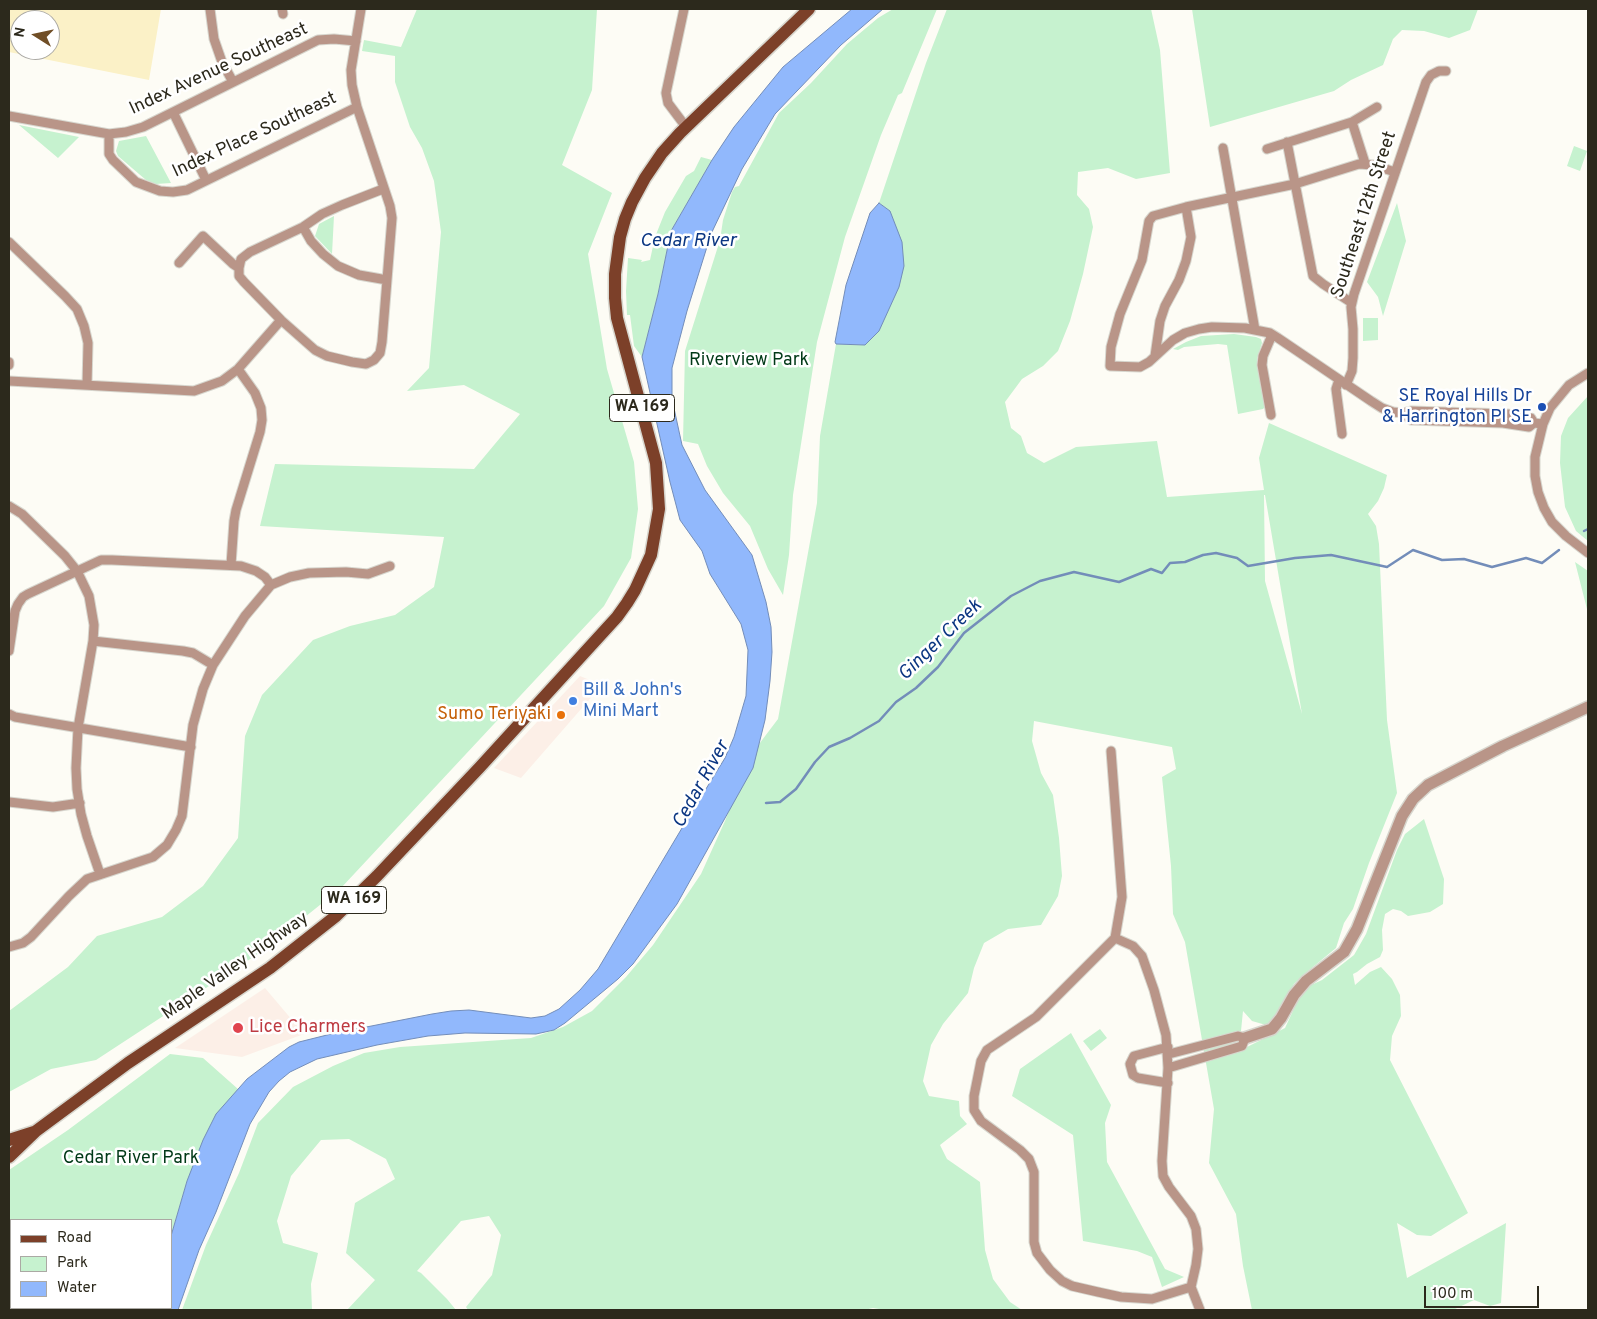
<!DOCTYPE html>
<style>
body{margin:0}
#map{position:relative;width:1597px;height:1319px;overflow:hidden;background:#fdfcf5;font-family:Overpass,sans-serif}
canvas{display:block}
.frame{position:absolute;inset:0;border:10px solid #2c291c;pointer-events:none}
.legend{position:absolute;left:10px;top:1219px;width:162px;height:90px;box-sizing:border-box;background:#fff;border:1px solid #aba9a4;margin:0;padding:6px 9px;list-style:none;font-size:15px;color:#2c291c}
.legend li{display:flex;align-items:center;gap:10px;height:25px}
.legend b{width:25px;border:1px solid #aba9a4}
.north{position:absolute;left:10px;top:10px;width:50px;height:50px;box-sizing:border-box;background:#fff;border:1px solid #aba9a4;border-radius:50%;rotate:280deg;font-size:14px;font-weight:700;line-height:20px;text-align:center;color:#2c291c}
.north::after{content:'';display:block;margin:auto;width:18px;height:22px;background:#704e26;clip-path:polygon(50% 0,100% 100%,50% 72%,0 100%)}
.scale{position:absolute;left:1424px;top:1286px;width:115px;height:22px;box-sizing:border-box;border:2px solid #2c291c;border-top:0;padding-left:6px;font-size:15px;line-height:18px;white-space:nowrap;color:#2c291c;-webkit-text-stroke:4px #fff;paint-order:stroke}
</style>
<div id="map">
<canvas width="1597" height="1319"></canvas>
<div class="frame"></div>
<ul class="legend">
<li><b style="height:6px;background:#7c4029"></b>Road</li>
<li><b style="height:14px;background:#c6f2cf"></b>Park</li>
<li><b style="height:14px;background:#91b8fc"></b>Water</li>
</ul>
<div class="north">N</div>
<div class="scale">100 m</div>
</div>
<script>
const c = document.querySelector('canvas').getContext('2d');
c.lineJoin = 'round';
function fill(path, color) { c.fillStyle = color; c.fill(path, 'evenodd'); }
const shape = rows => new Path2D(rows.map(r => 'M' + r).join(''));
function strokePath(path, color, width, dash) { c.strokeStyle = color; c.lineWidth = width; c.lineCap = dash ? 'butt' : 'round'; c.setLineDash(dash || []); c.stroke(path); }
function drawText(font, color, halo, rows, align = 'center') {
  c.font = font + ' Overpass,sans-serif'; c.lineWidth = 5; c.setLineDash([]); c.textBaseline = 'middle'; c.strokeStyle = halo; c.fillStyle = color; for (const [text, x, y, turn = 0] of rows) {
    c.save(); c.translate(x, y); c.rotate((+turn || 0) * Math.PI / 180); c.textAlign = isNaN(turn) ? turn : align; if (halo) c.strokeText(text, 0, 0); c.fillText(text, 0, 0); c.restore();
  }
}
const commercial = shape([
 [580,676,602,685,521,778,494,768],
 [265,988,304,1034,242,1057,175,1048]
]);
const built = shape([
 [9,9,161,9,149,80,9,52],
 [20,20,50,20,50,50,20,50]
]);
const green = shape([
 [417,9,597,9,592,90,562,165,612,193,588,254,607,369,634,462,638,509,631,558,604,606,341,888,264,950,96,1060,51,1069,9,1092,9,1011,68,967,97,936,162,917,203,886,238,838,245,736,262,695,313,640,350,626,395,615,434,587,444,537,260,526,275,464,474,469,520,414,464,385,407,391,429,368,441,232,434,181,422,148,410,127,395,82,395,56,362,51,364,40,401,47],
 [893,9,937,9,902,93,898,95,881,135,845,237,817,342,793,495,789,555,783,595,768,569,750,526,723,493,707,466,698,444,683,441,685,351,720,240,723,220,732,192,735,187,739,186,779,113,811,83,847,44,878,18],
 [947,9,1151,9,1160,50,1170,173,1136,179,1108,168,1078,172,1077,195,1089,209,1093,227,1083,274,1070,321,1058,351,1043,366,1022,379,1005,402,1011,428,1021,436,1027,453,1044,463,1076,447,1157,441,1167,497,1264,490,1259,458,1269,423,1387,475,1384,488,1378,501,1368,514,1376,526,1379,544,1387,720,1397,793,1369,863,1353,909,1344,923,1336,948,1302,976,1294,984,1276,1016,1266,1025,1252,1021,1243,1011,1239,1051,1285,1028,1298,1000,1309,986,1322,980,1354,955,1366,934,1397,850,1405,834,1424,819,1444,879,1443,904,1430,912,1408,916,1401,911,1393,909,1385,914,1382,930,1383,950,1380,957,1367,964,1357,972,1353,974,1355,985,1370,972,1381,967,1392,979,1400,995,1401,1016,1392,1036,1390,1060,1468,1213,1431,1236,1417,1235,1397,1223,1407,1278,1506,1223,1501,1303,1490,1306,1474,1300,1453,1310,1252,1310,1243,1266,1236,1214,1209,1163,1214,1109,1185,942,1173,914,1171,866,1162,777,1176,769,1172,747,1034,721,1032,741,1041,773,1053,795,1059,838,1062,876,1058,896,1041,925,1008,929,984,943,974,968,968,993,943,1024,931,1045,923,1081,929,1096,959,1101,960,1116,967,1124,940,1145,947,1159,980,1182,985,1250,993,1279,1010,1302,1022,1310,885,1310,873,1308,864,1310,468,1310,466,1307,492,1275,501,1235,489,1216,461,1221,417,1271,421,1273,447,1299,456,1310,347,1310,375,1280,346,1253,355,1203,395,1179,386,1159,349,1139,321,1140,291,1176,277,1221,283,1243,318,1253,311,1284,312,1310,182,1310,206,1245,239,1173,258,1123,293,1087,333,1066,364,1053,400,1047,531,1038,563,1027,592,1011,626,977,653,945,701,874,725,821,750,756,778,719,817,503,820,436,836,344,865,345,890,211,879,203,926,63],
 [1264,495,1265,495,1302,714,1265,581],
 [1192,9,1478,9,1470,30,1449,38,1424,31,1402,30,1393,39,1383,65,1351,80,1334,91,1210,127],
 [19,125,79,137,58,158],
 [146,136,171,183,156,184,146,180,118,156,116,151,119,141],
 [1574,146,1587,151,1580,171,1567,166],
 [701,157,712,160,671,231,658,294,642,357,634,346,630,315,627,315,626,291,628,258,642,260,641,262,650,260,655,237,665,212,686,176,694,171],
 [1397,203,1406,241,1383,316,1378,297,1367,282],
 [334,216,332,254,315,236,319,224],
 [1363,318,1378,318,1378,340,1363,341],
 [1234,334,1256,337,1261,339,1262,343,1257,359,1265,407,1263,409,1238,414,1227,345,1218,344,1184,347,1178,350,1173,349,1186,342,1201,336],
 [1588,396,1588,541,1576,531,1565,507,1560,463,1561,436,1568,418],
 [1575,562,1588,571,1588,613],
 [1100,1029,1107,1038,1091,1051,1083,1041],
 [1071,1033,1111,1105,1105,1123,1107,1162,1165,1269,1184,1277,1162,1287,1152,1257,1137,1251,1083,1241,1073,1135,1012,1096,1020,1069],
 [170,1054,203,1058,238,1089,187,1181,171,1236,171,1220,11,1220,11,1308,150,1308,149,1310,9,1310,9,1170,68,1130]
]);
const water = shape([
 [852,9,883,9,841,45,775,114,742,169,711,234,687,311,672,368,672,399,682,445,705,490,752,555,766,602,771,627,772,652,770,681,765,720,753,768,677,904,633,964,618,979,565,1023,554,1030,536,1034,465,1033,428,1036,377,1045,317,1059,290,1072,279,1081,269,1092,250,1124,216,1212,199,1250,178,1310,149,1310,150,1308,171,1308,171,1236,187,1181,203,1140,216,1114,247,1079,289,1047,299,1042,331,1034,432,1014,451,1011,469,1010,531,1018,545,1016,559,1009,580,990,598,969,685,823,725,758,734,737,746,696,748,650,741,624,710,574,702,551,680,520,670,482,642,357,658,294,671,231,712,160,734,127,783,67,852,9],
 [879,203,890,211,902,242,904,266,899,287,879,331,865,345,836,344,835,342,846,285,870,213,879,203]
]);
const stream = shape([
 [1584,531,1588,529],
 [766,803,780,802,796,789,815,762,829,747,850,738,879,721,896,702,916,688,938,667,964,633,1011,596,1040,581,1074,572,1119,582,1151,569,1162,573,1170,563,1185,562,1203,555,1216,553,1237,558,1248,566,1295,558,1331,555,1387,567,1413,550,1442,560,1464,559,1492,567,1526,558,1542,563,1559,550]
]);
const minor = shape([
 [210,9,214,39,222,62,233,82],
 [282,9,283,14],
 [361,9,351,70,352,85,357,107,390,206,392,218,382,342,380,353,374,360,366,364,352,362,327,356,315,350,281,320,244,282,239,276,239,268,241,259,250,252,303,227,322,214,342,205,383,189],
 [684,9,666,93,668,103,686,127],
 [173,112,206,180],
 [9,116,109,134,126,132,143,127,318,40,334,39,356,41],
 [1352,122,1365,163],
 [109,134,109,154,113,160,136,182,160,191,173,192,187,190,357,107],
 [1287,142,1313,276,1323,284,1352,303],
 [1223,148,1255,330],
 [1267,149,1352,122,1377,107],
 [1395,172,1373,165,1359,164,1295,184,1186,207,1153,216,1149,221,1142,260,1120,314,1111,347,1110,366,1140,367,1149,362,1173,340,1185,333,1199,329,1212,327,1245,328,1270,333,1278,338,1371,401,1382,408,1393,412,1403,413,1411,411,1507,414,1531,418,1534,423,1543,424],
 [303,227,311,241,323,254,338,266,359,275,387,280],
 [9,242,65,296,77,309,84,326,88,343,87,385],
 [179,263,203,236,233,264,239,268],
 [1155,356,1160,321,1165,306,1179,280,1186,261,1191,237,1186,207],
 [9,362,9,365],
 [1588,373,1569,385,1550,408,1543,424,1535,457,1535,476,1538,492,1544,508,1552,522,1566,536,1588,553],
 [1339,380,1336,389,1342,434],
 [9,381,194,391,222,381,238,369,281,320],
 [1346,385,1352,371,1353,358,1353,329,1351,307,1354,294,1426,82,1431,75,1439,71,1446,71],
 [1403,413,1411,420,1503,423,1529,427,1534,423],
 [1271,415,1262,365,1263,356,1272,335],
 [9,506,22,514,65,556,77,571,89,596,94,625,93,641,78,728,76,768,77,789,81,814,87,836,100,874],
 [231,565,234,521,236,510,260,432,262,420,261,408,255,393,238,369],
 [93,641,183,651,193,653,213,665],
 [9,651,15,611,18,604,23,597,28,594,101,560,112,560,241,566,256,571,265,577,271,585,290,577,309,573,346,572,368,574,390,566],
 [9,714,15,717,191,747],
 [1111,751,1122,897,1115,938,1036,1017,987,1050,981,1061,974,1096,974,1110,981,1121,1020,1150,1029,1159,1034,1172,1034,1242,1037,1253,1050,1270,1062,1281,1072,1286,1098,1292,1121,1297,1152,1299,1191,1287],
 [9,802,53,807,80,803],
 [1115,938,1133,946,1142,956,1154,990,1166,1035,1168,1068,1162,1161,1163,1176,1169,1187,1191,1216,1196,1229,1198,1249,1196,1265,1191,1287,1200,1310],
 [9,947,23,943,31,937,69,896,87,879,153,857,167,845,176,830,182,816,193,725,203,689,213,665,245,616,271,585],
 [1168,1068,1242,1046,1245,1038,1238,1036,1169,1054],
 [1168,1083,1138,1078,1133,1075,1130,1064,1134,1056,1168,1047]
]);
const tertiary = shape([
 [1245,1038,1272,1029,1281,1018,1294,995,1306,981,1344,952,1357,929,1402,816,1413,799,1428,785,1503,746,1588,707]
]);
const primary = shape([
 [9,1140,34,1132],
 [9,1157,36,1131,128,1063,270,968,336,916,377,876,480,767,617,617,627,603,635,590,651,555,659,509,656,463,617,318,615,298,615,274,620,237,625,219,632,202,645,178,662,153,680,133,809,9]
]);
const markers = [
 [1542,407,5,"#1a4fb4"],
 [573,701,5,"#3f7fe0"],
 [561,715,5,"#e8710a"],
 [238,1028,6,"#e0444e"]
];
const shields = [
 [642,408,65],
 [354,900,65]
];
const shieldNames = [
 ["WA 169",642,408],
 ["WA 169",354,900]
];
const streetNames = [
 ["Index Avenue Southeast",219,70,-25],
 ["Index Place Southeast",255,136,-25],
 ["Southeast 12th Street",1365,215,-72],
 ["Maple Valley Highway",236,967,-35]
];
const parkNames = [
 ["Riverview Park",749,361],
 ["Cedar River Park",131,1159]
];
const transitNames = [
 ["SE Royal Hills Dr",1532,397],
 ["& Harrington Pl SE",1532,418]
];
const shopNames = [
 ["Bill & John's",583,691],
 ["Mini Mart",583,712]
];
const foodNames = [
 ["Sumo Teriyaki",551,715]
];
const healthNames = [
 ["Lice Charmers",249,1028]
];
const waterNames = [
 ["Cedar River",688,242],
 ["Ginger Creek",941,641,-44],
 ["Cedar River",702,785,-61]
];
fill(commercial, '#fcefe7');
fill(built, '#fbf1c7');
fill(green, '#c6f2cf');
fill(water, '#91b8fc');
strokePath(water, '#738db9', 1);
strokePath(stream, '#738db9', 2.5);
strokePath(minor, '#d7d6ce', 11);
strokePath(tertiary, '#d7d6ce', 14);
strokePath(primary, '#d7d6ce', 15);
strokePath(minor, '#b99588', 9);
strokePath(tertiary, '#b99588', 11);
strokePath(primary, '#7c4029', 12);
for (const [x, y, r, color] of markers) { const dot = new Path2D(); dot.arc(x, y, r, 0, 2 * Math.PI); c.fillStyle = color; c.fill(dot); strokePath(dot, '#fff', 2); }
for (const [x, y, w] of shields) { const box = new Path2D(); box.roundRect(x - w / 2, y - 13.5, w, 27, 4); c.fillStyle = '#fff'; c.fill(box); strokePath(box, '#2c291c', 1); }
drawText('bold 16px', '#2c291c', null, shieldNames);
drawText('18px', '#2c291c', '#fff', streetNames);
drawText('18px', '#003917', '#fff', parkNames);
drawText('18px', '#164399', '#fff', transitNames, 'right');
drawText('18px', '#366cbe', '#fff', shopNames, 'left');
drawText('18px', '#c56008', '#fff', foodNames, 'right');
drawText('18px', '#be3a42', '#fff', healthNames, 'left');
drawText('italic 19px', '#0b3682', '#fff', waterNames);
</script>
